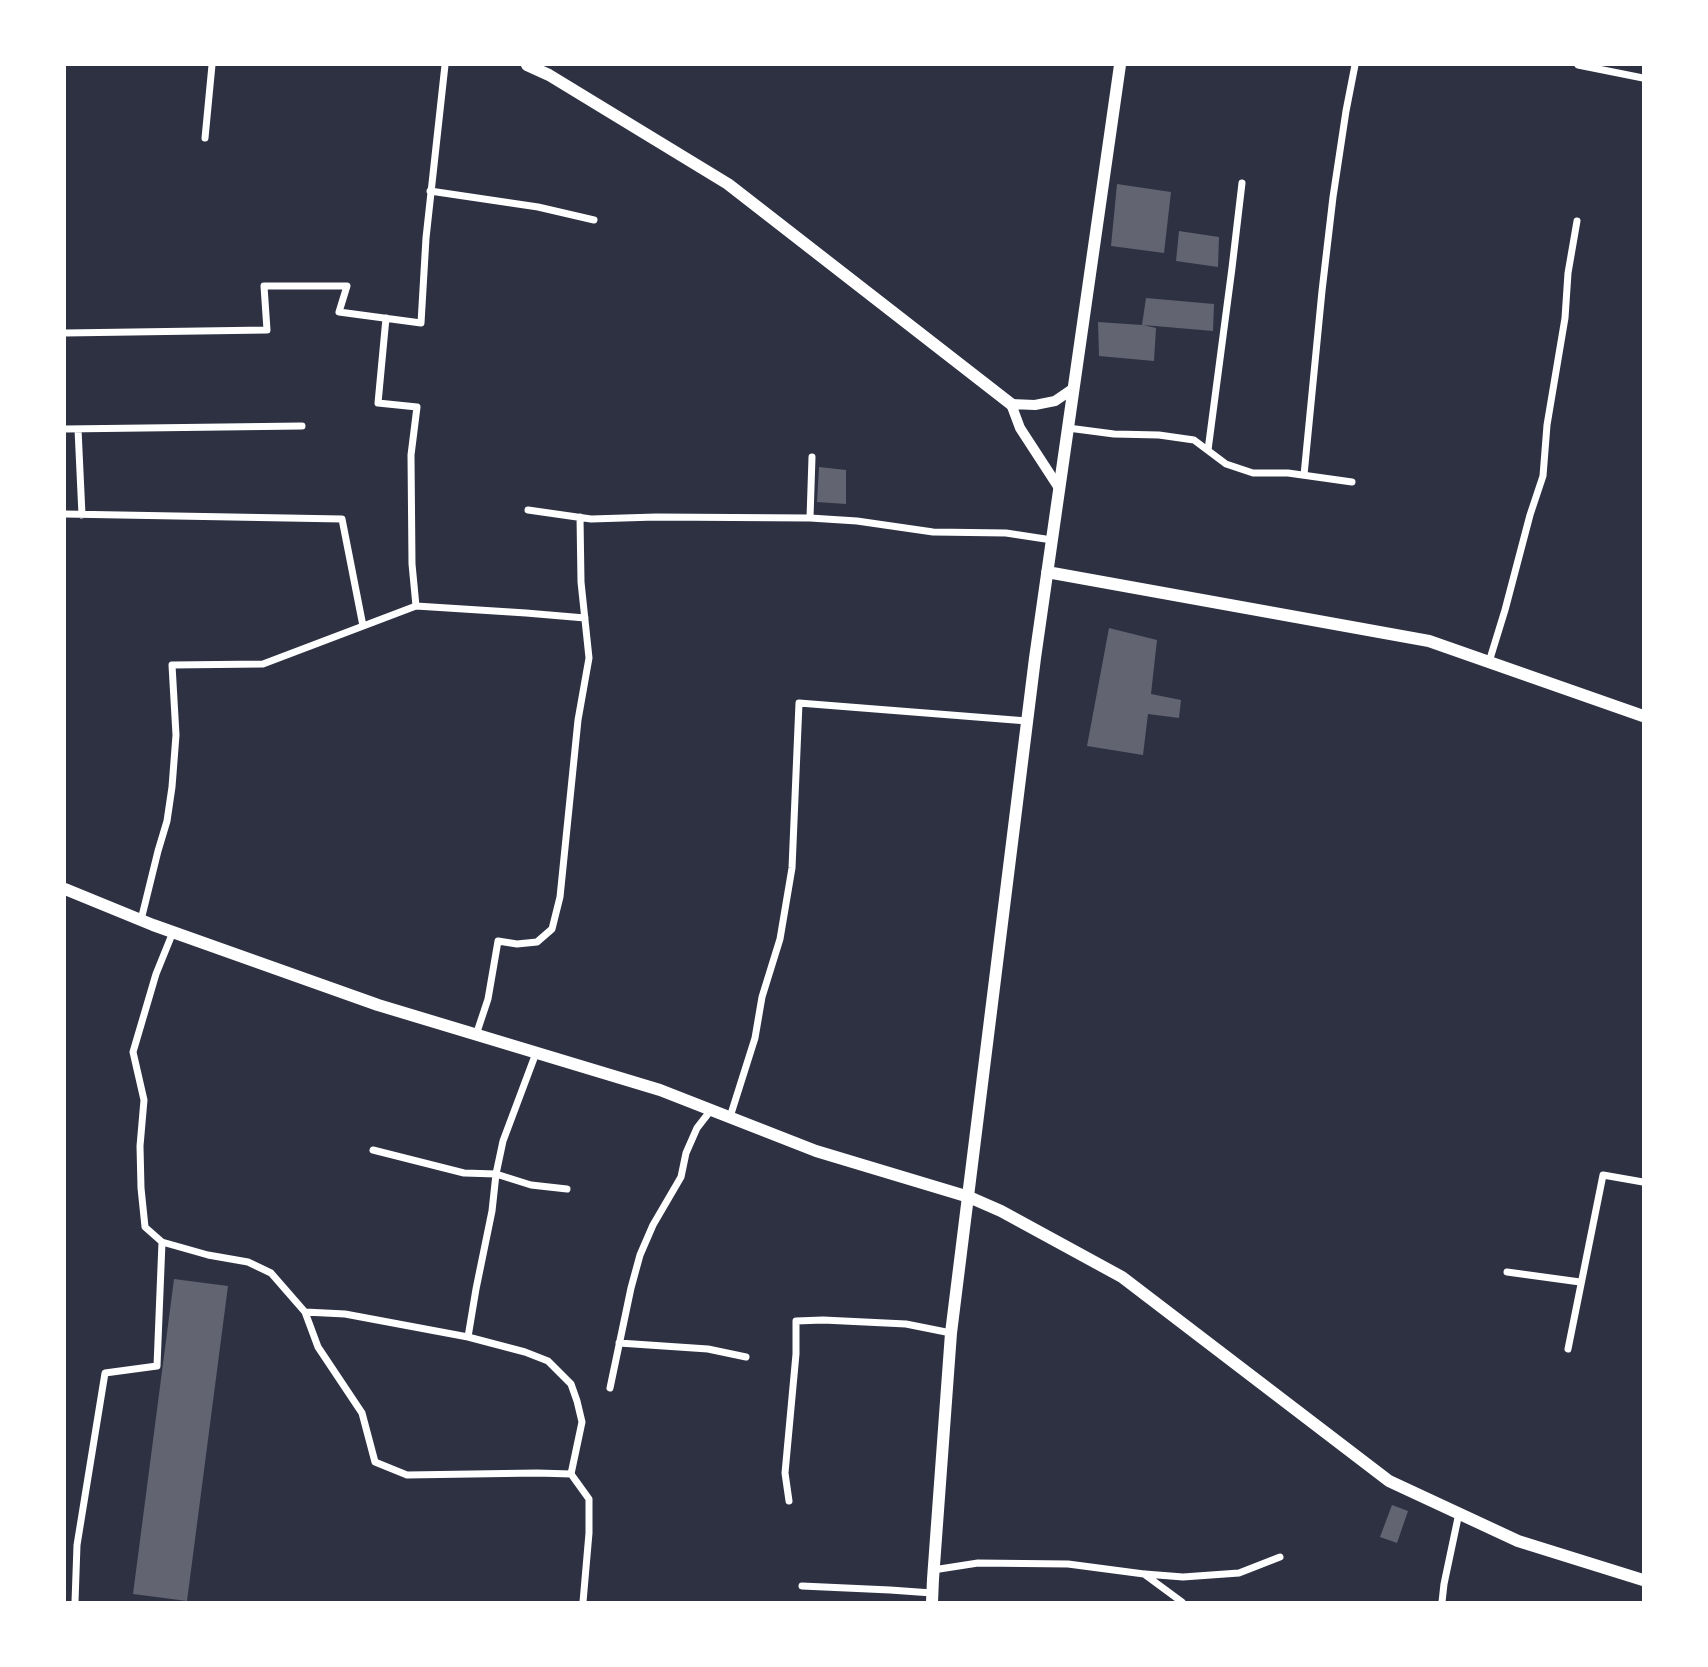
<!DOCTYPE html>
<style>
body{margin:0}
#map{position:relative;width:1708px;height:1667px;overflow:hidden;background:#2d3142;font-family:Lato,sans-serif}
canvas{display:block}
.frame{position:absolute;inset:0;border:66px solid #fff;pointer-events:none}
</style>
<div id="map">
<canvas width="1708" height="1667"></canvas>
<div class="frame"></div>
</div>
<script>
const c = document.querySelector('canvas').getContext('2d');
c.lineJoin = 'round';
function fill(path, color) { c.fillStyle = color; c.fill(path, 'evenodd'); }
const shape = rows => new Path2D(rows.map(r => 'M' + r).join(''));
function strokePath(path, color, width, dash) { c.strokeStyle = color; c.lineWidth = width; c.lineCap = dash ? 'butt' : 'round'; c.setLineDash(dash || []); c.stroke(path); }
const building = shape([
 [1117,184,1171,192,1164,253,1111,246],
 [1179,231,1219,237,1218,267,1176,261],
 [1146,298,1214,304,1213,331,1143,325,1156,328,1154,361,1099,356,1098,322,1142,325],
 [819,467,846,470,846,504,817,502],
 [1109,628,1157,640,1151,694,1181,700,1179,718,1148,714,1143,755,1087,746],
 [174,1279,228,1286,187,1601,133,1594],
 [1392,1505,1408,1511,1397,1543,1380,1537]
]);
const minor = shape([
 [1578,65,1643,78],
 [205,138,212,65],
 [430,191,538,207,594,220],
 [386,318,378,403,417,407,411,455,412,564,416,606,526,613,585,618],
 [65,333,267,330,264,286,347,286,339,312,421,323,426,238,445,65],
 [1068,428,1114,434,1159,435,1194,440,1226,464,1253,473,1288,473,1352,482],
 [65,429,302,426],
 [78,429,82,515],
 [1208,450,1232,268,1242,183],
 [1304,475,1322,291,1333,197,1346,111,1355,65],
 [528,510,591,519,656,517,810,518,857,521,933,532,1006,533,1052,540],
 [65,514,342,519,363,626],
 [810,518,812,457],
 [1489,662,1505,610,1530,515,1543,476,1547,425,1565,318,1568,273,1577,221],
 [141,920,158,851,167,821,172,787,176,735,172,665,263,664,416,606],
 [173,932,156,974,133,1052,144,1100,140,1146,141,1188,145,1227,162,1242,208,1255,248,1262,271,1273,305,1312,318,1347,362,1413,375,1462,407,1475,537,1473,571,1474,589,1499,589,1533,583,1602],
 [476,1035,488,999,498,941,517,944,537,942,552,929,560,897,578,720,589,658,581,582,580,517],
 [730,1117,755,1038,762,997,780,939,792,868,799,703,1027,721],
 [373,1150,464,1173,496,1174,531,1185,567,1189],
 [1507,1272,1580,1282],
 [305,1312,345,1314,468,1337,525,1352,548,1361,571,1384,577,1401,582,1422,571,1474],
 [468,1337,476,1289,492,1211,496,1174,503,1141,536,1053],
 [619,1343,708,1349,746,1357],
 [1568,1349,1603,1175,1643,1182],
 [610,1388,631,1288,640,1255,653,1225,681,1177,686,1153,697,1128,711,1110],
 [789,1501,785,1473,796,1354,796,1321,823,1320,906,1324,951,1333],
 [933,1570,978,1563,1068,1564,1144,1574,1182,1602],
 [1145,1574,1183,1577,1239,1573,1280,1557],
 [802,1586,890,1590,932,1593],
 [75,1602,77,1545,105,1373,157,1366,162,1242],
 [1442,1602,1444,1584,1459,1513]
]);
const tertiary = shape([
 [1059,488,1020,428,1011,404,1035,405,1055,401,1074,388]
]);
const secondary = shape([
 [527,65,549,75,728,184,1011,404],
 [1047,572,1429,641,1643,716],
 [65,889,153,925,378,1005,660,1090,816,1151,969,1197,1001,1211,1122,1277,1389,1481,1518,1541,1643,1580],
 [932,1602,933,1579,951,1333,1035,658,1120,65]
]);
fill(building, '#626471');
strokePath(minor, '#fff', 7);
strokePath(tertiary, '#fff', 10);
strokePath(secondary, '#fff', 12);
</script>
